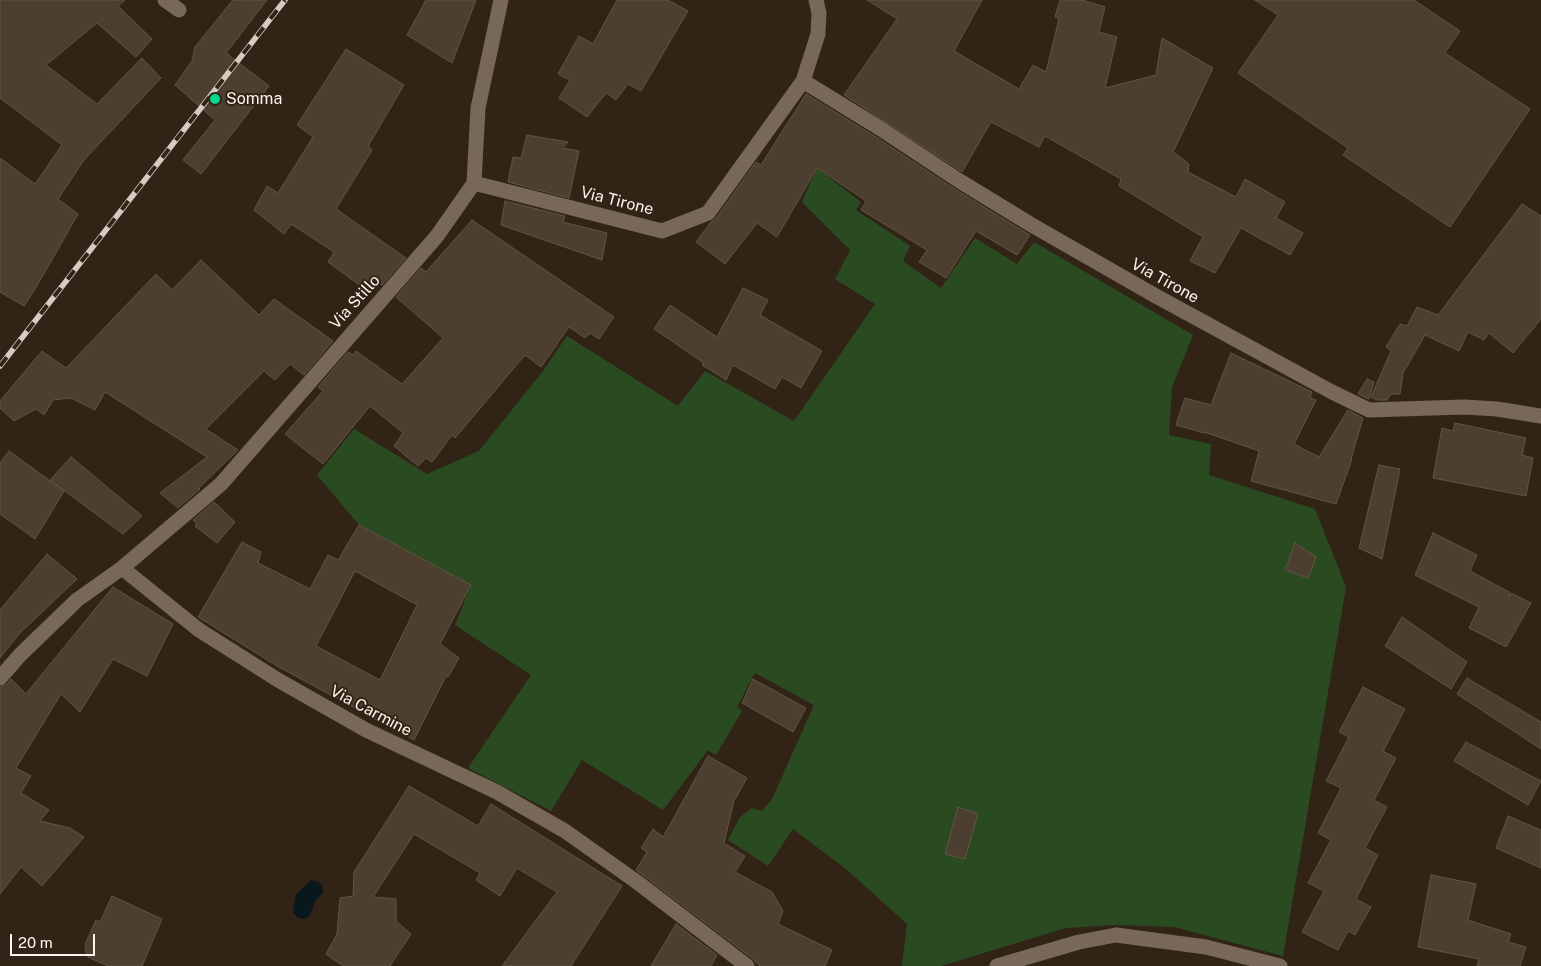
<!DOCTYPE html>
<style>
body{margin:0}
#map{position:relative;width:1541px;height:966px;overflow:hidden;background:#312416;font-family:"Public Sans",sans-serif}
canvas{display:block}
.scale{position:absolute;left:10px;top:934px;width:85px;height:22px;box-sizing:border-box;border:2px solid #fcf3ea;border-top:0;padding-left:6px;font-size:15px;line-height:18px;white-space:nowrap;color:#fcf3ea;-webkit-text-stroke:4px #312416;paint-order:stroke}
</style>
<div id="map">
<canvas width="1541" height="966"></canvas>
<div class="scale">20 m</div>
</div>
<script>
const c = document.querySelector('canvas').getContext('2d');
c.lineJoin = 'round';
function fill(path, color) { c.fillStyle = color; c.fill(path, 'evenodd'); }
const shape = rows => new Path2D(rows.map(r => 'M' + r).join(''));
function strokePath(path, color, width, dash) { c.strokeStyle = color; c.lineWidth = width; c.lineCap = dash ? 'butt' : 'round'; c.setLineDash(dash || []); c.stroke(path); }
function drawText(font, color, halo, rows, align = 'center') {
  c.font = font + ' "Public Sans",sans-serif'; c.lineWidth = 4; c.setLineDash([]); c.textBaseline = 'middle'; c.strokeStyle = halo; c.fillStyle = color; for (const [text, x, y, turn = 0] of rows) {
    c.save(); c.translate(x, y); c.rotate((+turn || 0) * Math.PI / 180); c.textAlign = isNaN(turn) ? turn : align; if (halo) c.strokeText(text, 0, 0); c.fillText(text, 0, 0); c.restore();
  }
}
const green = shape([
 [817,168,861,202,856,210,910,246,903,261,941,288,975,238,1017,264,1034,242,1193,335,1172,387,1169,435,1211,444,1209,475,1315,509,1346,587,1283,956,1174,927,1115,925,1066,928,941,966,902,966,907,924,846,869,793,829,768,866,728,840,740,817,752,808,762,811,772,799,814,705,755,673,737,707,742,711,716,755,708,750,663,810,582,760,551,811,468,768,531,675,455,625,471,585,359,525,317,475,354,429,427,474,479,451,543,371,567,336,678,406,705,371,794,421,875,304,835,279,850,250,802,202]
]);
const water = shape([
 [311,880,318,882,322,885,323,893,316,900,310,915,305,919,299,918,293,913,296,894]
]);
const building = shape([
 [0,0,125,0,118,6,152,39,136,57,97,23,46,65,97,104,142,58,161,78,84,160,58,199,78,214,34,291,24,306,0,292,0,158,35,184,62,145,0,98,0,0],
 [233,0,267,0,226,53,269,86,201,174,183,160,215,120,175,85,192,61,195,47,233,0],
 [426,0,476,0,452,63,407,35,426,0],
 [617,0,668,0,688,11,641,91,628,84,616,100,606,93,587,117,559,98,570,80,558,74,579,36,593,44,617,0],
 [867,0,982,0,954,51,1019,89,1033,65,1046,72,1059,19,1055,17,1060,0,1082,0,1105,7,1099,32,1117,37,1105,88,1156,75,1162,38,1213,68,1173,152,1189,164,1188,172,1236,197,1245,179,1285,202,1276,218,1303,233,1290,255,1241,228,1215,273,1190,261,1203,237,1119,186,1121,179,1045,136,1039,147,991,122,962,172,844,95,897,19,867,0],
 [1255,0,1414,0,1460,31,1445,53,1530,109,1450,227,1343,155,1348,148,1238,73,1278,15,1255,0],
 [346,49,404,85,368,146,372,150,336,209,406,258,382,285,374,279,366,290,328,262,334,252,291,224,284,234,254,210,267,186,278,193,313,137,297,125,346,49],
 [806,94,876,137,953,188,1030,235,1017,255,976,231,946,278,919,262,927,250,861,210,866,201,817,168,777,237,757,223,725,264,696,242,711,222,716,218,756,162,761,165,806,94],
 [527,135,568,142,563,148,579,151,569,198,508,182,513,157,521,158,527,135],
 [505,201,565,216,563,222,607,233,602,260,501,225,505,201],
 [1522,204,1541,216,1541,319,1513,353,1489,333,1484,340,1468,332,1459,351,1425,335,1403,373,1400,394,1391,394,1387,400,1377,400,1371,397,1391,351,1386,347,1400,324,1407,326,1417,307,1438,315,1522,204],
 [472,220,614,317,599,339,590,333,585,338,569,327,541,367,525,355,455,438,452,435,432,462,426,458,418,466,394,446,403,433,370,406,323,464,285,434,323,391,318,387,348,352,353,355,356,351,402,384,443,338,396,297,421,268,426,272,472,220],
 [201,260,259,315,274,299,333,341,304,375,290,364,275,380,264,371,206,429,238,450,199,488,200,489,178,508,160,493,207,457,105,392,95,410,71,398,53,400,44,415,36,409,14,421,0,408,0,401,42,351,66,368,156,274,172,290,201,260],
 [743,288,768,300,760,315,822,351,801,388,782,377,775,389,733,365,726,380,702,365,704,363,654,329,670,305,717,337,743,288],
 [1231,353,1312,392,1310,398,1316,400,1294,444,1319,457,1348,410,1363,418,1351,459,1352,459,1336,504,1251,481,1259,451,1204,432,1204,433,1176,425,1185,398,1211,405,1231,353],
 [1367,379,1374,382,1369,399,1358,394,1367,379],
 [1455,423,1526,438,1522,455,1533,458,1526,496,1433,478,1442,428,1453,431,1455,423],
 [9,451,64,491,35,539,0,514,0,463,9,451],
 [71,457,142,516,123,534,50,480,71,457],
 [1379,465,1400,469,1382,559,1359,548,1379,465],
 [214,502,235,522,217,543,195,526,197,524,193,520,214,502],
 [359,525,471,585,440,644,459,658,448,677,446,676,414,740,277,666,198,617,242,542,261,552,258,563,310,589,328,555,338,560,359,525],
 [355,571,417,605,380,680,316,646,355,571],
 [1433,533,1477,555,1470,571,1509,592,1509,597,1511,593,1531,603,1506,647,1469,628,1479,607,1415,575,1433,533],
 [1295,543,1316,557,1308,578,1285,570,1295,543],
 [47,554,77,579,20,633,0,658,0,610,47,554],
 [113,587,173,624,147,676,113,659,80,712,61,694,16,768,31,776,21,793,49,810,40,821,70,828,84,837,42,886,21,867,0,894,0,687,7,684,11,679,26,694,113,587],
 [1402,617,1467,662,1451,689,1385,646,1402,617],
 [1467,678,1541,722,1541,749,1457,694,1467,678],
 [753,679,806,708,793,732,742,703,753,679],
 [1363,687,1405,709,1383,751,1396,758,1374,800,1387,807,1365,848,1378,855,1356,899,1371,907,1355,935,1348,931,1338,950,1302,932,1324,891,1308,883,1331,840,1318,833,1341,788,1326,781,1349,737,1339,732,1363,687],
 [1466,742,1541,781,1528,805,1454,761,1466,742],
 [708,756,747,778,734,801,724,843,745,856,735,872,772,892,783,911,778,924,832,950,825,966,760,966,753,959,636,870,647,852,641,848,653,829,663,837,708,756],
 [409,786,478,826,491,804,622,886,571,966,502,966,557,892,517,868,500,896,476,880,480,873,414,834,373,897,396,899,396,921,411,934,390,966,343,966,326,954,337,934,340,898,353,896,354,872,409,786],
 [958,807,978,814,965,859,945,854,958,807],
 [1508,816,1541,830,1541,868,1496,848,1508,816],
 [1431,875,1476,884,1468,920,1511,934,1508,942,1526,947,1520,966,1477,966,1479,959,1418,947,1431,875],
 [112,896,162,919,142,966,108,966,88,957,85,950,86,942,96,920,100,922,112,896],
 [676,924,717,955,711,966,651,966,676,924]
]);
const street = shape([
 [165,0,179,10],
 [122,568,199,630,278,680,366,730,497,792,565,831,637,882,747,966],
 [0,678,20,655,77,600,122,568,221,484,437,236,474,183],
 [997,966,1079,942,1116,935,1206,947,1280,966]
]);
const secondary = shape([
 [501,0,478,108,474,183,662,231,708,213,803,81,818,34,819,13,816,0],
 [803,81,881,129,958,180,1030,224,1154,295,1332,392,1369,410,1464,407,1497,409,1541,416]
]);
const rail = shape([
 [0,366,285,0]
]);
const markers = [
 [215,99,6,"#03d98b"]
];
const poiNames = [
 ["Somma",226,99]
];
const streetNames = [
 ["Via Tirone",617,201,14],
 ["Via Tirone",1165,281,29],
 ["Via Stillo",355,302,-48],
 ["Via Carmine",371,711,28]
];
fill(green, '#2a4b22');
fill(water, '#08181d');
fill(building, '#4c3f30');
strokePath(building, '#625444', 1);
strokePath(street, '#776858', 15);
strokePath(secondary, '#776858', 15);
strokePath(rail, '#d5cbc1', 5.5);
strokePath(rail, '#312416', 4, [11]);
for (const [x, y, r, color] of markers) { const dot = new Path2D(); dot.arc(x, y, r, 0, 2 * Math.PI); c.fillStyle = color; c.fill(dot); strokePath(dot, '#312416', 2); }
drawText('16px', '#fcf3ea', '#312416', poiNames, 'left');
drawText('16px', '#fcf3ea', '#312416', streetNames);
</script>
